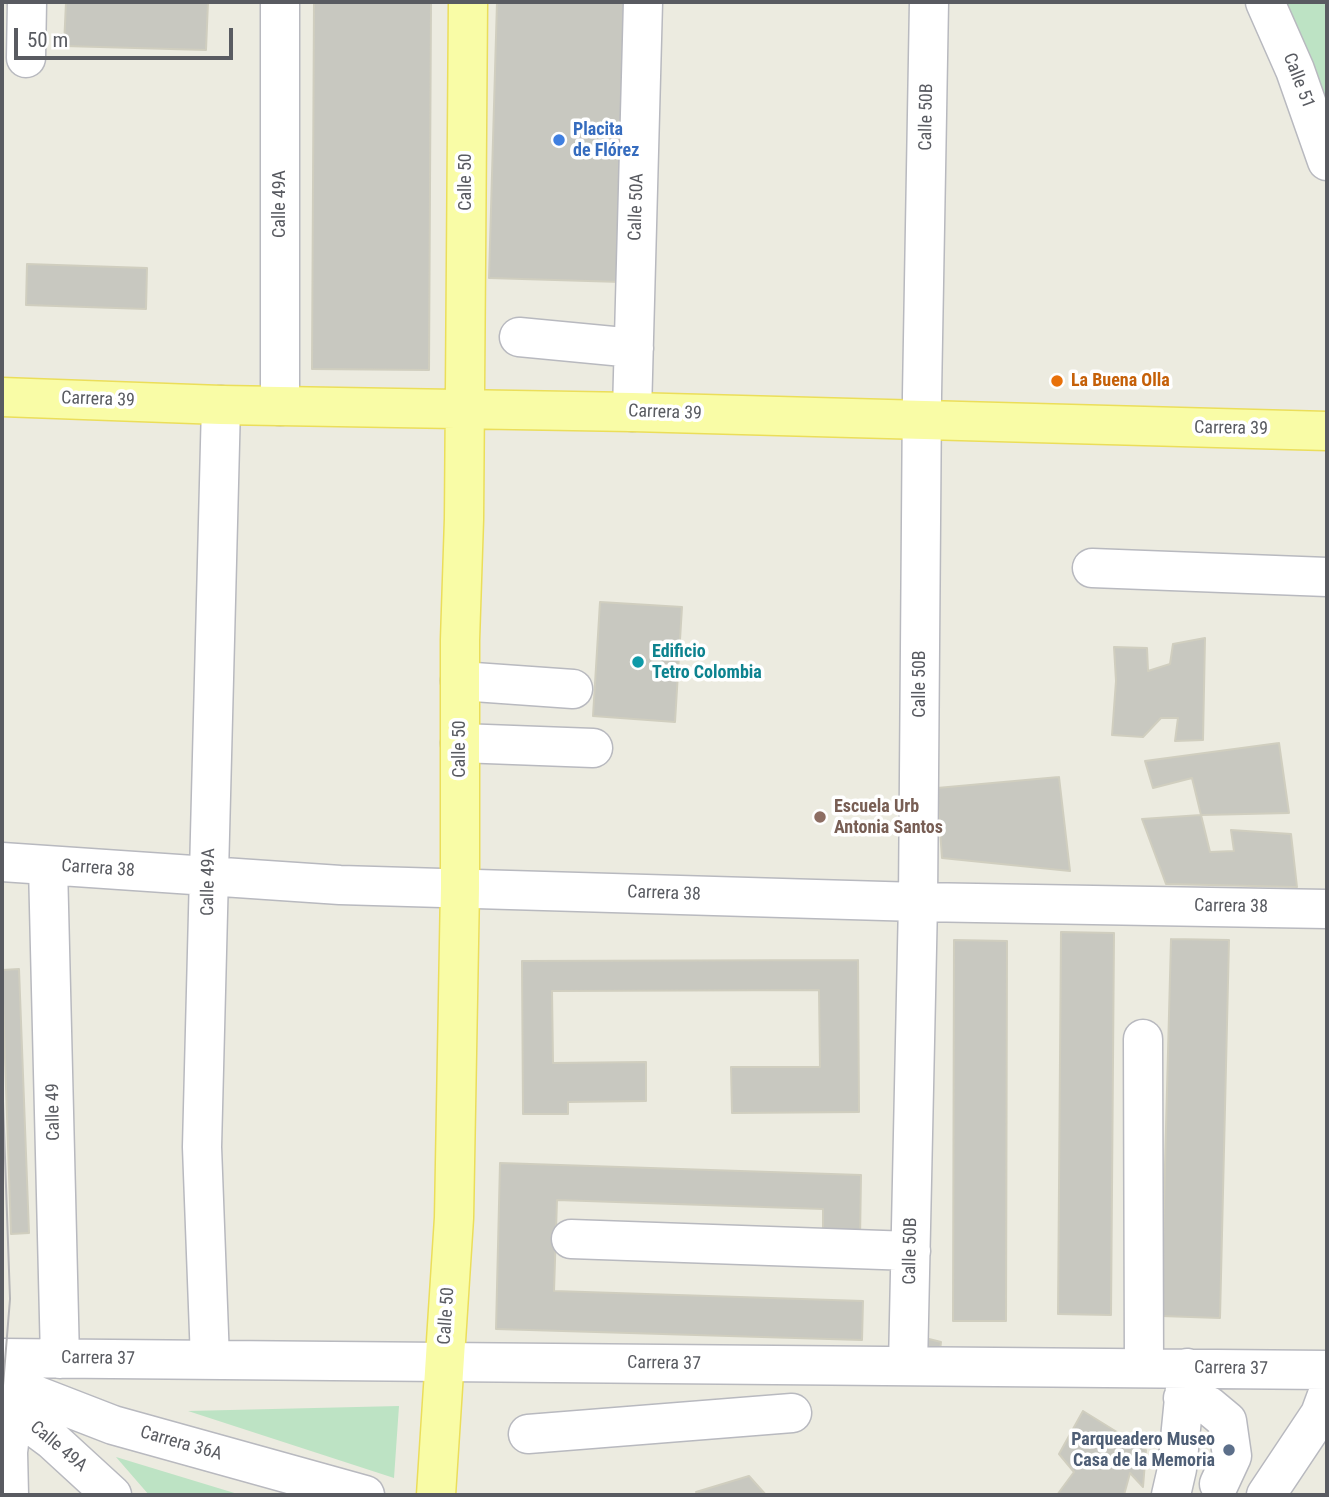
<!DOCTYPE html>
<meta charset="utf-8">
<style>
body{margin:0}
#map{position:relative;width:1329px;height:1497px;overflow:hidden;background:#ecebe0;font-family:"Roboto Condensed",sans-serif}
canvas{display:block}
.frame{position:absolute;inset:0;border:4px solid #595b61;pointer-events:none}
.scale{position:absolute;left:14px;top:28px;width:219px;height:32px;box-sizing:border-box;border:4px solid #595b61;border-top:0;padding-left:9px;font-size:21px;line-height:24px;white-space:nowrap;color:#595b61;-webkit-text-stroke:5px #fff;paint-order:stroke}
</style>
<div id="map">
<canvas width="1329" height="1497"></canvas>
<div class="frame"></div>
<div class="scale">50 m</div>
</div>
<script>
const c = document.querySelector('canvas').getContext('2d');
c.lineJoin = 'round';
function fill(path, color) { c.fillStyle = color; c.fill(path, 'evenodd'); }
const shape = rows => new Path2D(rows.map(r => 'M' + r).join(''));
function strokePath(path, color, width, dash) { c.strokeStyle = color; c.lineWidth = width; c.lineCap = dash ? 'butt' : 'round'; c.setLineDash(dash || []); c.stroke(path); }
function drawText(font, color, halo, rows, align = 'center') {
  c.font = font + ' "Roboto Condensed",sans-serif'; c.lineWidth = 7; c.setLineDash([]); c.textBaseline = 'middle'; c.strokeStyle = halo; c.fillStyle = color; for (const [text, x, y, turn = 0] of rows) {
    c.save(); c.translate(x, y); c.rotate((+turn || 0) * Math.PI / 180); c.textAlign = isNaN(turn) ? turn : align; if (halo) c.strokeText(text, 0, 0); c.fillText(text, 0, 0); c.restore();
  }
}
const green = shape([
 [1275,2,1327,2,1327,127],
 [399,1406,394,1478,188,1411],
 [116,1457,241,1495,149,1495]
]);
const building = shape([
 [66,2,208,2,206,50,64,46,66,2],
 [314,2,431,2,429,370,312,369,314,2],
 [497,2,629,2,621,282,489,278,497,2],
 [27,264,147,268,146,309,26,305,27,264],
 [600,602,682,607,675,722,593,716,600,602],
 [1205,638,1203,740,1175,741,1178,718,1161,718,1143,737,1112,735,1116,681,1114,647,1147,648,1148,671,1170,664,1173,644,1205,638],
 [1279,743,1289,813,1201,815,1192,778,1153,788,1145,761,1279,743],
 [1059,777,1070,871,942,858,937,788,1059,777],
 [1201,815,1210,852,1234,851,1231,830,1291,834,1297,887,1166,884,1142,819,1201,815],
 [1061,932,1114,933,1111,1315,1058,1314,1061,932],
 [1171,939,1229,940,1220,1318,1161,1316,1171,939],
 [954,940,1007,941,1006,1321,953,1321,954,940],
 [858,960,859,1112,732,1113,731,1067,820,1067,819,990,552,991,553,1063,646,1062,646,1101,568,1102,568,1114,523,1114,522,961,858,960],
 [19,969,29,1233,11,1234,2,970,19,969],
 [500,1163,861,1175,860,1240,823,1239,823,1209,557,1200,554,1291,863,1301,862,1340,496,1329,500,1163],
 [929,1339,941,1342,940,1351,927,1355,924,1345,929,1339],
 [1083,1411,1146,1450,1143,1487,1130,1473,1124,1495,1057,1495,1074,1472,1059,1454,1083,1411],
 [749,1476,766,1495,699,1495,696,1492,749,1476]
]);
const minor = shape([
 [280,2,280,406],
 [1265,2,1295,70,1327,161],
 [26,58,27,2],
 [519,337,634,348],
 [632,412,643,2],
 [1092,568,1327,577],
 [460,681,573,689],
 [460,743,593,748],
 [2,862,340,885,918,902,1327,909],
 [48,866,60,1359],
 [1143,1039,1144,1368],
 [571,1239,911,1251],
 [2,1358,1327,1370],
 [210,1360,202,1147,221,405],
 [908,1366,918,902,922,395,929,2],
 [2,1382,113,1425,365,1495],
 [1183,1398,1209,1406,1227,1421,1232,1456,1219,1484],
 [2,1403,52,1440,112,1495],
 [528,1434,792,1413],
 [9,1495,8,1452,13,1411],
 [1171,1495,1177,1469,1187,1368],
 [1266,1495,1320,1414,1327,1395]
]);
const major = shape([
 [2,397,221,405,632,412,1327,431],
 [436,1495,454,1218,460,888,460,640,464,519,468,2]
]);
const tram = shape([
 [2,1073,10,1299,2,1398]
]);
const markers = [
 [559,140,7,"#3f7fe0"],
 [1057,381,7,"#e8710a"],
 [638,662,7,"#0f9aa8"],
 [820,817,7,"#8d6e63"],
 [1229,1450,7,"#5c6f8a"]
];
const streetNames = [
 ["Calle 51",1298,81,69],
 ["Calle 50B",927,117,-89],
 ["Calle 50",466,182,-90],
 ["Calle 49A",280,204,-90],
 ["Calle 50A",637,207,-88],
 ["Carrera 39",98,400,2],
 ["Carrera 39",665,413,2],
 ["Carrera 39",1231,429,1],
 ["Calle 50B",920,684,-90],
 ["Calle 50",460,749,-90],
 ["Carrera 38",98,869,4],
 ["Calle 49A",209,882,-89],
 ["Carrera 38",664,894,2],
 ["Carrera 38",1231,907,1],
 ["Calle 49",54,1112,-91],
 ["Calle 50B",911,1251,-89],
 ["Calle 50",447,1316,-86],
 ["Carrera 37",98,1359,1],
 ["Carrera 37",664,1364,1],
 ["Carrera 37",1231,1369,1],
 ["Carrera 36A",181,1444,16],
 ["Calle 49A",58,1447,40]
];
const shopNames = [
 ["Placita",573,130],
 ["de Flórez",573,151]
];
const foodNames = [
 ["La Buena Olla",1071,381]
];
const cultureNames = [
 ["Edificio",652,652],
 ["Tetro Colombia",652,673]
];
const educationNames = [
 ["Escuela Urb",834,807],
 ["Antonia Santos",834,828]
];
const serviceNames = [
 ["Parqueadero Museo",1215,1440],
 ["Casa de la Memoria",1215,1461]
];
fill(green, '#bde3c4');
fill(building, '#c8c8c0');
strokePath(building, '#d0cebf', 2);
strokePath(minor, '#b8b9bf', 41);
strokePath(major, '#ebde5a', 41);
strokePath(minor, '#fff', 38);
strokePath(major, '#f9fca6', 38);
strokePath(tram, '#b4b4b5', 2);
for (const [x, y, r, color] of markers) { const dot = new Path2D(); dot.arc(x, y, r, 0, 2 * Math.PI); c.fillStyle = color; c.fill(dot); strokePath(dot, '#fff', 2.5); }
drawText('18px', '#595b61', '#fff', streetNames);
drawText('bold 18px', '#366cbe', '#fff', shopNames, 'left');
drawText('bold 18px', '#c56008', '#fff', foodNames, 'left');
drawText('bold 18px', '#0d838f', '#fff', cultureNames, 'left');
drawText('bold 18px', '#785e54', '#fff', educationNames, 'left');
drawText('bold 18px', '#4e5e75', '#fff', serviceNames, 'right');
</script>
